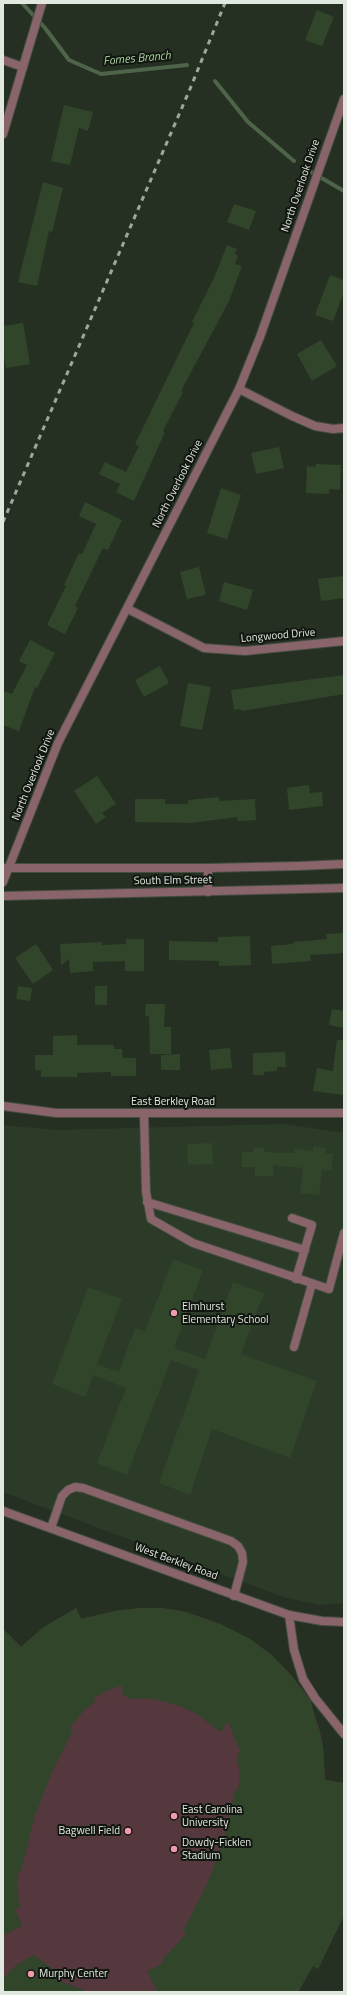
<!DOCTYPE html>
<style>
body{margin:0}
#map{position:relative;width:347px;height:1995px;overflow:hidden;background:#253022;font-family:"Titillium Web",sans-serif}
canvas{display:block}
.frame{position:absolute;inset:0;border:4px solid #e1e8df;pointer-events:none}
</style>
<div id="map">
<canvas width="347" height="1995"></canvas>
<div class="frame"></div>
</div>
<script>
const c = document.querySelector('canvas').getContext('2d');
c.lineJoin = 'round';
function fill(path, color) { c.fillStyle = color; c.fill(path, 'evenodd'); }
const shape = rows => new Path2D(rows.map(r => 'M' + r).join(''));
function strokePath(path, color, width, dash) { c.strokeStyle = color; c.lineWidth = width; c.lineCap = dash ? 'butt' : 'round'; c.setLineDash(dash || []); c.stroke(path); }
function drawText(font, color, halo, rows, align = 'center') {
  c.font = font + ' "Titillium Web",sans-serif'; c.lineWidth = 4; c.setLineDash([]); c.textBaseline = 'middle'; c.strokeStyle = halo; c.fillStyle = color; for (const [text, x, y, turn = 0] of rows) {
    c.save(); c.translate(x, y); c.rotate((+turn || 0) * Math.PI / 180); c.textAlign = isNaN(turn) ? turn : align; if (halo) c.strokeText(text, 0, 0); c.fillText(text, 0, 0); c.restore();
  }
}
const built = shape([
 [284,1124,344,1133,344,1603,320,1605,283,1597,3,1492,3,1125,56,1130]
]);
const green = shape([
 [76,1608,81,1619,115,1611,141,1608,162,1608,186,1612,220,1624,250,1639,271,1655,291,1675,312,1702,310,1704,319,1728,323,1746,325,1780,344,1783,344,1915,318,1969,313,1966,298,1992,88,1992,55,1980,56,1976,52,1972,18,1964,3,1979,3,1629,21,1647,44,1627]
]);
const stream = shape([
 [22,3,45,28,69,60,101,74,187,65],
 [215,81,248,122,294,161],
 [306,169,344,191]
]);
const building = shape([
 [317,10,334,17,322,46,305,40],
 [64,105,93,112,88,131,79,128,70,165,51,161],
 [43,182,63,188,52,232,49,231,37,286,18,282],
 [234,204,256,211,249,230,227,222],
 [227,245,237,249,235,254,238,256,235,264,242,266,229,301,181,391,183,392,163,431,165,432,134,501,116,492,120,484,99,474,105,462,126,472,139,446,135,444,194,323,192,322,214,278],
 [330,275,344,280,344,292,333,321,315,315],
 [23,323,30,364,6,368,3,350,3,326],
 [321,340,337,366,312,381,297,354],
 [279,447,284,468,256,474,251,453],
 [316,464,341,465,340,490,330,489,329,494,306,493,307,466,315,467],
 [221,488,241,495,227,539,207,533],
 [85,502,122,520,108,550,103,548,75,606,78,608,65,634,47,625,66,586,64,585,79,553,82,554,96,524,79,516],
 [199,567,206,595,187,599,180,572],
 [343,576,344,598,321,601,318,579],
 [224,582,253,590,247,610,219,601],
 [30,640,55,653,37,688,35,687,19,731,3,725,3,691,12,694,27,665,19,661],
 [160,666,169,683,144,697,135,680],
 [344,675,344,694,242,711,241,709,234,710,231,690],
 [188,683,211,687,202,730,180,726],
 [97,776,116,804,102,813,106,817,96,824,74,791],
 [309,785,310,793,322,792,323,806,289,810,287,788],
 [219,797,219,801,255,799,256,820,238,821,237,817,191,823,135,822,135,799,165,799,165,804,188,804,188,800],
 [344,933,344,953,310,955,311,961,272,964,271,946,293,944,293,942,327,939,326,934],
 [250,936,251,965,219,966,219,961,169,960,169,941,218,942,218,937],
 [126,939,144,939,144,971,125,971,125,961,93,962,93,971,70,973,69,959,61,965,60,944,102,942,102,945,126,944],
 [36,944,53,970,33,984,15,958],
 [18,986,32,988,30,1001,16,999],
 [95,986,107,986,107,1005,95,1005],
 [146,1004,165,1004,164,1027,171,1027,171,1054,150,1054,149,1016,145,1016],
 [332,1009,344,1011,344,1028,329,1025],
 [77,1035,77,1045,114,1045,114,1049,122,1049,123,1058,136,1058,136,1076,111,1076,111,1072,77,1073,77,1077,41,1077,41,1070,35,1070,35,1055,53,1055,53,1036],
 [337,1040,344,1040,344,1095,313,1091,317,1068,333,1071],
 [230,1048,232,1068,211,1070,209,1050],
 [285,1052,286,1067,277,1067,277,1071,264,1072,264,1075,253,1075,253,1053],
 [180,1054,180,1070,161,1070,161,1055],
 [212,1143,213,1164,188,1165,187,1144],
 [313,1146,326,1148,325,1153,333,1154,331,1171,322,1170,319,1195,300,1193,303,1168,273,1165,274,1176,255,1176,255,1167,242,1167,242,1152,253,1152,253,1148,264,1148,264,1152,274,1152,273,1153,294,1153,295,1148,313,1151],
 [173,1259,203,1270,174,1348,205,1359,233,1282,264,1293,241,1354,317,1381,290,1458,212,1429,190,1495,159,1483,199,1370,171,1360,127,1475,97,1463,126,1388,93,1375,85,1397,52,1384,88,1287,122,1299,97,1364,119,1372,135,1328,145,1331],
 [76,1608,81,1619,115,1611,141,1608,162,1608,186,1612,220,1624,250,1639,272,1655,291,1675,311,1702,323,1746,325,1780,344,1783,344,1915,318,1969,313,1966,298,1992,158,1992,147,1971,164,1963,162,1960,187,1933,183,1931,206,1886,218,1856,228,1825,235,1790,238,1790,240,1776,237,1754,241,1753,228,1722,220,1732,197,1714,180,1706,154,1699,129,1699,128,1696,123,1697,122,1685,104,1692,93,1699,95,1702,85,1709,70,1728,73,1730,52,1772,34,1818,21,1872,18,1871,17,1888,20,1908,15,1909,22,1926,3,1935,3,1629,21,1647,44,1627],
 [34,1955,54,1970,52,1972,56,1975,55,1980,83,1990,83,1992,3,1992,3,1979,6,1975,18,1964]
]);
const service = shape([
 [144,1113,146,1192,151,1219,193,1243,329,1289],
 [147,1202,305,1250],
 [292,1218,312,1225,296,1279],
 [294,1347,312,1284],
 [51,1528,62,1496,68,1490,75,1487,83,1488,231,1541,238,1546,242,1553,243,1562,234,1596],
 [289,1615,294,1650,303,1679,315,1698,344,1734]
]);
const minor = shape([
 [3,60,23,67],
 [239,389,292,416,315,426,333,429,344,428],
 [128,609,204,648,245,651,344,641],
 [208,868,208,892],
 [3,882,58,743,239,389,260,337,344,99],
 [3,1106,56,1113,344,1113],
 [329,1289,344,1233],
 [3,1511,289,1615,322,1621,344,1622]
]);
const tertiary = shape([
 [3,134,42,3],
 [3,868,208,868,298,866,344,864],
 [3,896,344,888]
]);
const rail = shape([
 [3,522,190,89,225,3]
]);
const markers = [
 [174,1313,4,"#f29aad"],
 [174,1816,4,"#f29aad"],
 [128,1831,4,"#f29aad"],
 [174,1849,4,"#f29aad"],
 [31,1974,4,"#f29aad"]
];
const streetNames = [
 ["North Overlook Drive",301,186,-71],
 ["North Overlook Drive",178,484,-63],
 ["Longwood Drive",278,636,-5],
 ["North Overlook Drive",34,775,-68],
 ["South Elm Street",173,881,-1],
 ["East Berkley Road",173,1102],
 ["West Berkley Road",176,1562,20]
];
const poiNames = [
 ["Elmhurst",182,1307],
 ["Elementary School",182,1320],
 ["East Carolina",182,1810],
 ["University",182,1823],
 ["Bagwell Field",120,1831,"right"],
 ["Dowdy-Ficklen",182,1843],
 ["Stadium",182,1856],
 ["Murphy Center",39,1974]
];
const waterNames = [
 ["Fomes Branch",137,59,-5]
];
fill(built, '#2c3b28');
fill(green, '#54383e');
strokePath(stream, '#4e6449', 4);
fill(building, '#31452b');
strokePath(service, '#434d40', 10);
strokePath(minor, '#434d40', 10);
strokePath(tertiary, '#434d40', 10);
strokePath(service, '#89646b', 8);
strokePath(minor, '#89646b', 8);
strokePath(tertiary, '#89646b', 8);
strokePath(rail, '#9fa79c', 3, [5, 5]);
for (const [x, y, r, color] of markers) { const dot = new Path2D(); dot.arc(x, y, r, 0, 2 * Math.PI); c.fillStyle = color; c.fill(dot); strokePath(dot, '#111610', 1.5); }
drawText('11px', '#e1e8df', '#111610', streetNames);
drawText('11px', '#e1e8df', '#111610', poiNames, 'left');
drawText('italic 12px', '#abd3a1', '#111610', waterNames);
</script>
